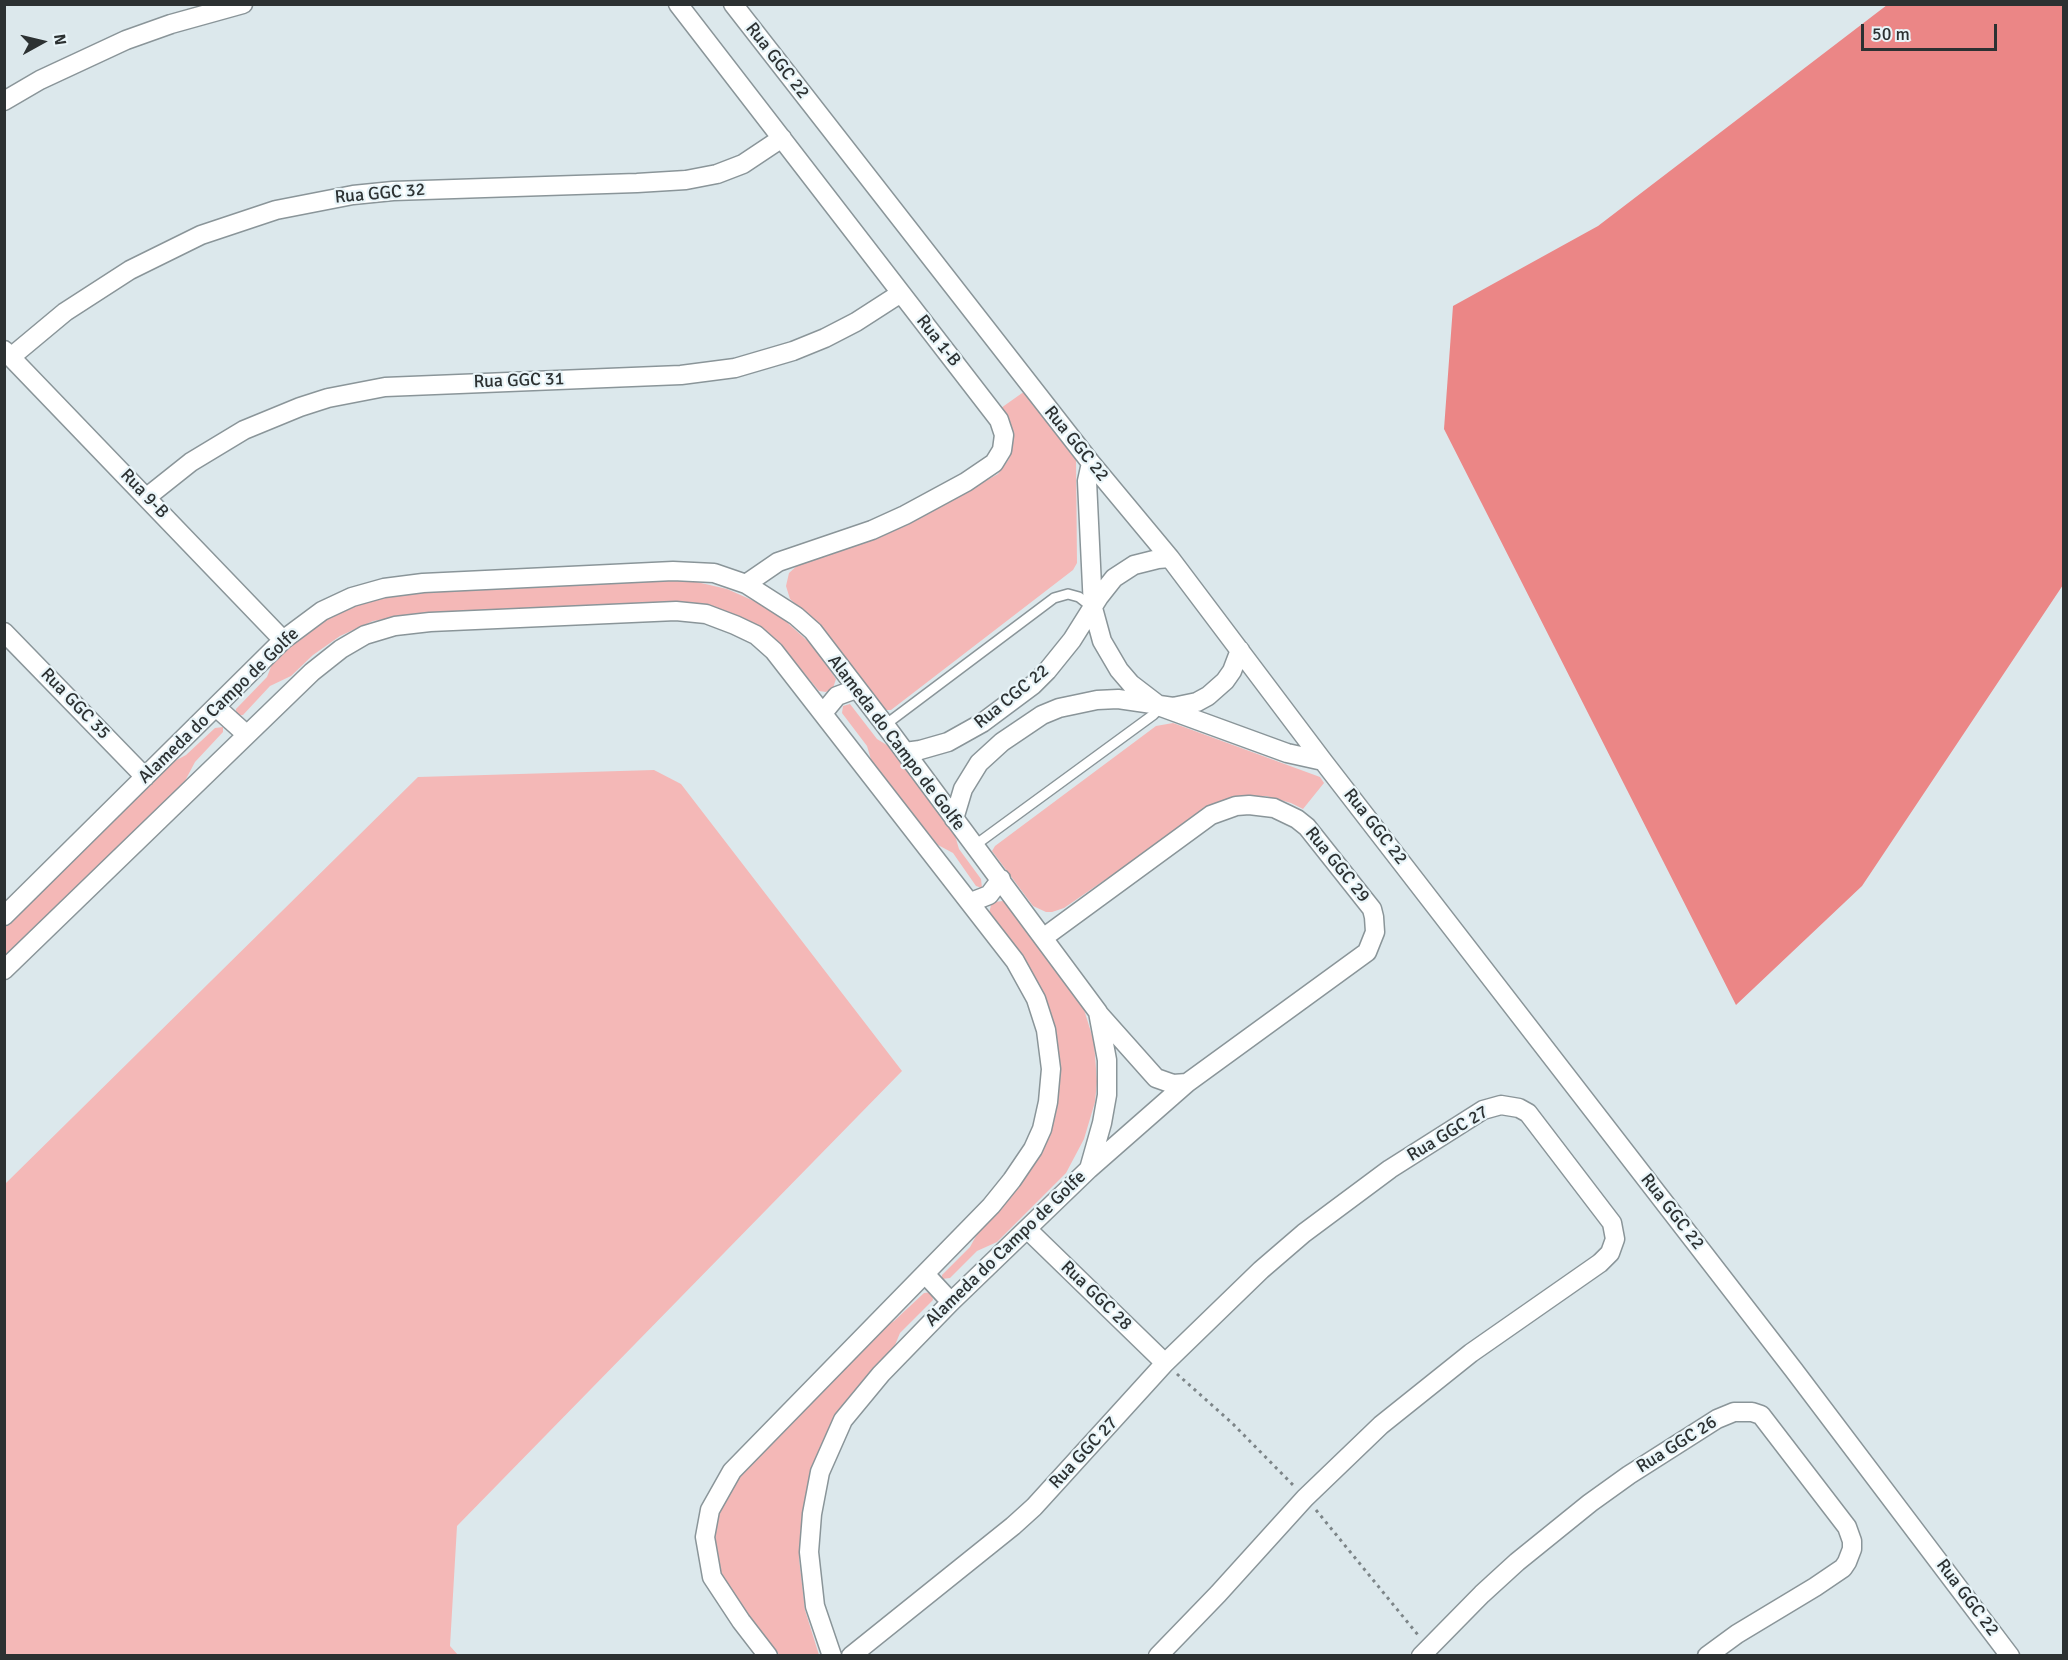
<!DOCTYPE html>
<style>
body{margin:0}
#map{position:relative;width:2068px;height:1660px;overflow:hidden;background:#dce8ec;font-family:Signika,sans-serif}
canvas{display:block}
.frame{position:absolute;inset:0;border:6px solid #2c3132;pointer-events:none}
.north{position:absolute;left:12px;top:12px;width:60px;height:60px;-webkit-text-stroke:4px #e9f5f9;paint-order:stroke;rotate:82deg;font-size:16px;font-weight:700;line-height:24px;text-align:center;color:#2c3132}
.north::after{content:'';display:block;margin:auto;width:21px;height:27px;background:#2c3132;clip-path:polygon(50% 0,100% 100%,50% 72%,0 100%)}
.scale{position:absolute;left:1861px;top:24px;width:136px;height:27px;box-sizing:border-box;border:3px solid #2c3132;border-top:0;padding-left:8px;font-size:18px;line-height:21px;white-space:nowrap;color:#2c3132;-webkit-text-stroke:4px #e9f5f9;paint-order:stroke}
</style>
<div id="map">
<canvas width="2068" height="1660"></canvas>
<div class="frame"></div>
<div class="north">N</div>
<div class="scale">50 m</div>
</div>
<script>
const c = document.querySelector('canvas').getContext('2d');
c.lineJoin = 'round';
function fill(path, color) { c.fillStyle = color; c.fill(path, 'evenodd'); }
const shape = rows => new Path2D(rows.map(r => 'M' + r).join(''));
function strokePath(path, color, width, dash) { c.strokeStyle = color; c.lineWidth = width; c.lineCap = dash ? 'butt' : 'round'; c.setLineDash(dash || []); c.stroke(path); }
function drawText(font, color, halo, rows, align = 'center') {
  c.font = font + ' Signika,sans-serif'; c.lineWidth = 4.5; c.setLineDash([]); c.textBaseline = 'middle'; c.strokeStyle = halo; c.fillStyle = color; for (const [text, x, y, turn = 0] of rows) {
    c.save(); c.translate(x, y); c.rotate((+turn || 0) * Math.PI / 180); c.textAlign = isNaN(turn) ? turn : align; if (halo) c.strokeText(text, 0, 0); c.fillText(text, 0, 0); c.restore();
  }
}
const green = shape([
 [1025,391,1076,457,1077,563,1073,570,891,710,883,710,820,626,790,599,786,586,789,573,799,564,841,550,911,522,998,474,1009,459,1013,441,1010,423,1001,408],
 [668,579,688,580,727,589,763,605,781,617,811,644,824,661,836,679,833,688,826,692,819,691,784,649,755,626,739,617,705,605,669,602,413,614,373,621,340,636,313,655,291,676,270,686,243,715,236,716,236,709,267,677,274,659,292,643,339,610,399,592],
 [850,704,877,739,890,747,954,832,959,849,981,879,982,888,976,886,953,853,938,845,872,763,867,746,842,713,843,706],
 [1173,723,1320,777,1324,783,1303,809,1291,803,1266,796,1240,796,1217,803,1064,908,1052,912,1046,912,1033,906,992,851,995,846,1156,726],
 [223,727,223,732,195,762,185,781,5,957,5,924,171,763,186,755,215,728],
 [654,770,681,784,902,1071,457,1526,450,1646,458,1655,5,1655,5,1184,418,777],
 [1003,901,1006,902,1082,1003,1094,1042,1097,1082,1095,1102,1084,1139,1066,1173,997,1242,977,1251,950,1278,942,1279,942,1275,970,1247,981,1227,1027,1175,1037,1158,1059,1081,1056,1035,1050,1013,989,914,991,905,994,902],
 [932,1292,933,1300,900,1333,895,1345,848,1398,824,1440,815,1462,803,1508,799,1558,805,1610,819,1655,780,1656,727,1587,721,1574,714,1546,714,1531,721,1504,735,1481,880,1330,894,1321,924,1293]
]);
const forest = shape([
 [1887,5,2063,5,2063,585,1862,886,1736,1005,1444,429,1453,306,1598,226]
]);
const path = shape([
 [1177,1374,1233,1424,1293,1485],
 [1316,1510,1418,1635]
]);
const service = shape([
 [885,725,1054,598,1068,594,1079,597,1093,608],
 [974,846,1153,715,1161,707]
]);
const minor = shape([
 [678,4,999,420,1004,435,1002,450,994,463,966,482,905,515,872,530,778,562,746,584],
 [733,4,1091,463,1170,558,1323,761,1793,1369,2010,1656],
 [4,101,40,80,126,40,171,24,243,4],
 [4,350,283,640],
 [11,357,65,312,130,270,201,235,276,210,353,195,393,191,637,183,686,180,717,174,743,164,782,138],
 [1091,463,1087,481,1093,608,1102,641,1119,670,1131,684,1161,707,1287,753,1323,761],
 [147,497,191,462,244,430,300,407,328,398,385,387,681,375,735,368,793,351,825,338,856,322,901,293],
 [4,632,145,777],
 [216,707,247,735],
 [823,713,837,696,856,689],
 [905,752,920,750,948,742,982,723,1033,685,1047,671,1072,640,1099,597,1114,578,1134,565,1158,559,1170,558],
 [954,819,963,789,979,763,1002,742,1042,715,1059,708,1097,700,1118,699,1173,707,1197,702,1208,696,1225,681,1232,671,1240,650],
 [971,902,989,895,1001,879],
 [4,916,283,640,322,611,352,597,384,588,423,583,673,571,714,573,746,584,796,616,813,631,885,725,1098,1012,1107,1060,1107,1095,1102,1123,1089,1169,951,1302,881,1374,843,1420,820,1472,812,1514,809,1552,815,1606,832,1656],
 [1043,938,1211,815,1236,806,1249,805,1274,808,1297,819,1307,827,1372,909,1374,917,1375,932,1367,952,1187,1083,1089,1169],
 [4,970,312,672,341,649,365,635,395,626,430,622,676,611,706,614,735,625,756,635,774,651,1015,961,1036,999,1046,1030,1051,1069,1048,1102,1042,1129,1033,1149,1012,1180,991,1206,732,1471,710,1510,705,1537,712,1577,741,1621,768,1656],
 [1099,1014,1156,1078,1173,1084,1187,1083],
 [1027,1229,1165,1363],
 [925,1274,951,1302],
 [851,1656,1013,1526,1034,1507,1165,1363,1261,1270,1304,1233,1390,1169,1483,1110,1501,1105,1519,1108,1528,1113,1612,1223,1615,1239,1610,1253,1600,1263,1471,1353,1381,1425,1305,1498,1218,1594,1158,1656],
 [1421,1656,1482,1594,1517,1562,1590,1503,1629,1475,1717,1419,1734,1412,1752,1412,1761,1415,1847,1527,1852,1541,1852,1549,1847,1562,1843,1568,1815,1587,1737,1634,1707,1656]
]);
const streetNames = [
 ["Rua GGC 22",777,61,52],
 ["Rua GGC 32",380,194,-5],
 ["Rua 1-B",938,341,52],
 ["Rua GGC 31",519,381,-2],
 ["Rua GGC 22",1076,444,51],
 ["Rua 9-B",144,494,46],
 ["Rua CGC 22",1012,697,-39],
 ["Rua GGC 35",75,704,46],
 ["Alameda do Campo de Golfe",219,706,-44],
 ["Alameda do Campo de Golfe",896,743,53],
 ["Rua GGC 22",1375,827,52],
 ["Rua GGC 29",1337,865,51],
 ["Rua GGC 27",1448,1134,-31],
 ["Rua GGC 22",1672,1212,52],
 ["Alameda do Campo de Golfe",1006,1249,-44],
 ["Rua GGC 28",1096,1296,44],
 ["Rua GGC 26",1677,1445,-32],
 ["Rua GGC 27",1084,1453,-47],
 ["Rua GGC 22",1967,1598,53]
];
fill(green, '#f4b8b7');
fill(forest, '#eb8686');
strokePath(service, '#8a9599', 12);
strokePath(minor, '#8a9599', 21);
strokePath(path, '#7d8588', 3, [3, 4.5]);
strokePath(service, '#fff', 9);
strokePath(minor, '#fff', 18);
drawText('18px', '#2c3132', '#e9f5f9', streetNames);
</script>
